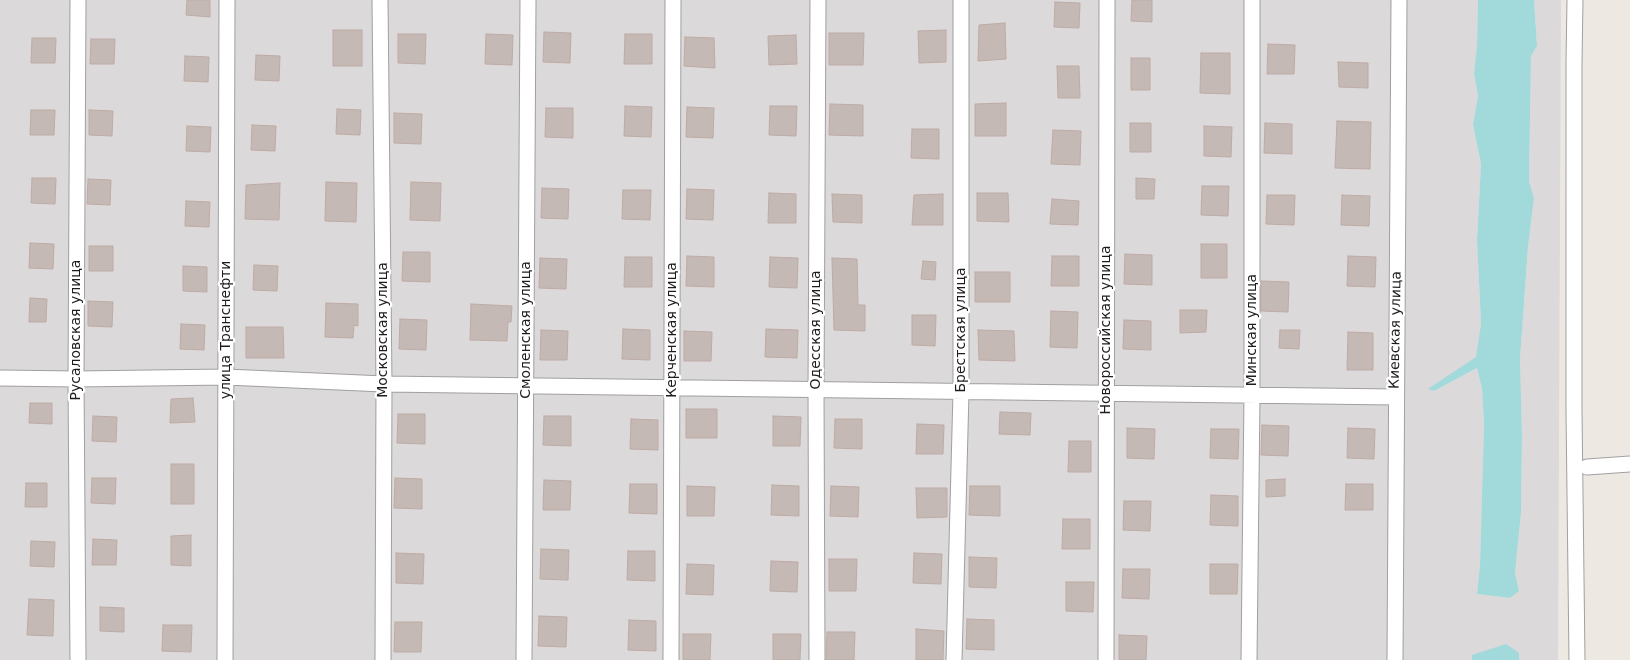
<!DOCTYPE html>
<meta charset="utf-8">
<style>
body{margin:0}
canvas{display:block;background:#eee8e2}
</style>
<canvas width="1630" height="660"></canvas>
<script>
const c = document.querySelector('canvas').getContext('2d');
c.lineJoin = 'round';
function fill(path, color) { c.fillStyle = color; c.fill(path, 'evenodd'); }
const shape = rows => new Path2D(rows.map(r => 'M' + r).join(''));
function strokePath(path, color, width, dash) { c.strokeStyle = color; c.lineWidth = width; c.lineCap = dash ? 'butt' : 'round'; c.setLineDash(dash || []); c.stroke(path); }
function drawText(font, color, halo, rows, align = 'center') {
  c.font = font + ' "DejaVu Sans",sans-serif'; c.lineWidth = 4.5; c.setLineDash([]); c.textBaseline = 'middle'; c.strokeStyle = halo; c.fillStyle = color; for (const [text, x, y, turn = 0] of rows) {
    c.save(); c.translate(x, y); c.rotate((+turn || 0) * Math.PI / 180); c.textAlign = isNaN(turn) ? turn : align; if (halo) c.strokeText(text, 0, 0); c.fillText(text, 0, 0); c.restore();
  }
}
const residential = shape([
 [0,0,1478,0,1477,45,1474,74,1478,96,1473,125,1481,164,1477,240,1481,324,1477,357,1429,389,1434,391,1477,368,1482,389,1484,425,1480,565,1477,594,1510,598,1519,591,1515,573,1521,513,1522,435,1520,359,1528,247,1534,198,1529,181,1531,56,1537,46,1534,0,1561,0,1558,660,1519,660,1519,653,1472,655,1472,660,0,660]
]);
const water = shape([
 [1478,0,1534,0,1537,46,1531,56,1529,181,1534,198,1528,247,1520,359,1522,435,1521,513,1515,573,1519,591,1510,598,1477,594,1480,565,1484,425,1482,389,1477,368,1434,391,1428,389,1476,357,1481,324,1477,240,1481,164,1473,125,1478,96,1474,74,1477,45],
 [1506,644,1519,653,1519,660,1472,660,1472,655]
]);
const building = shape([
 [187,0,210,0,210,17,186,15,187,0],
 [1132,0,1152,0,1152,22,1131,21,1132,0],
 [1055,2,1080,3,1079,28,1054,27,1055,2],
 [1005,23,1006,59,978,61,979,25,1005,23],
 [333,30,362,30,362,66,333,66,333,30],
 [946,30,946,62,919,63,918,31,946,30],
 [544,32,571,33,570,63,543,62,544,32],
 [829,33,864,33,863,65,829,65,829,33],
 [398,34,426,34,425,64,398,63,398,34],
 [486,34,513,35,512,65,485,64,486,34],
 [625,34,652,34,652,64,624,64,625,34],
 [796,35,797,64,769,65,768,36,796,35],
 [685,37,714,38,715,68,684,66,685,37],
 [32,38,56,38,55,63,31,63,32,38],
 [91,39,115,39,114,64,90,64,91,39],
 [1268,44,1295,45,1294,74,1267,74,1268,44],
 [1201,53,1230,53,1230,94,1200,93,1201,53],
 [256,55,280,56,279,81,255,80,256,55],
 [185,56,209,57,208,82,184,81,185,56],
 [1131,58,1150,58,1150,90,1131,90,1131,58],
 [1338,62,1368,63,1368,88,1339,87,1338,62],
 [1057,66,1079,66,1080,98,1058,98,1057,66],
 [1006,103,1006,136,975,136,975,104,1006,103],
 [830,104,863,105,863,136,829,135,830,104],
 [625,106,652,107,651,137,624,136,625,106],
 [770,106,797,106,796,136,769,135,770,106],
 [687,107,714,108,713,138,686,137,687,107],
 [546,108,573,108,573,138,545,137,546,108],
 [337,109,361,110,360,135,336,134,337,109],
 [31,110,55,110,54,135,30,135,31,110],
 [89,110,113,111,112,136,89,135,89,110],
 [394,113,422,114,421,144,394,143,394,113],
 [1337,121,1371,122,1370,169,1335,168,1337,121],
 [1130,123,1151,123,1151,152,1130,152,1130,123],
 [1265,123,1292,124,1292,154,1264,153,1265,123],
 [252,125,276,126,275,151,251,150,252,125],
 [187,126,211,127,210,152,186,151,187,126],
 [1204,126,1232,127,1231,157,1204,156,1204,126],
 [912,129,939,129,939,159,911,158,912,129],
 [1053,130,1081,131,1080,165,1051,164,1053,130],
 [32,178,56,178,55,204,31,203,32,178],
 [1136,178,1155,179,1154,199,1136,199,1136,178],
 [88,179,111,180,110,205,87,204,88,179],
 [326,182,357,183,356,222,325,221,326,182],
 [411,182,441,183,440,221,410,220,411,182],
 [280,183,279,220,245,219,246,185,280,183],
 [1202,186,1229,186,1228,216,1201,215,1202,186],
 [542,188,569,189,568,219,541,218,542,188],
 [687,189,714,190,713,220,686,219,687,189],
 [623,190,651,190,650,220,622,219,623,190],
 [769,193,796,194,796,223,768,223,769,193],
 [977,193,1008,193,1009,222,977,221,977,193],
 [832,194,862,195,862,223,833,222,832,194],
 [943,194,943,225,912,225,914,195,943,194],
 [1267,195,1295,195,1294,225,1266,224,1267,195],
 [1342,195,1370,196,1369,226,1341,225,1342,195],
 [1052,199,1079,201,1078,225,1050,224,1052,199],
 [186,201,210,202,209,227,185,226,186,201],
 [30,243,54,244,53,269,29,268,30,243],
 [1201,244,1227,244,1227,278,1201,278,1201,244],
 [89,246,113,246,113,271,89,271,89,246],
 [403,252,430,252,430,282,402,281,403,252],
 [1125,254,1152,255,1152,285,1124,284,1125,254],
 [687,256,714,257,714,287,686,286,687,256],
 [1052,256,1079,256,1079,286,1051,286,1052,256],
 [1348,256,1376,257,1375,287,1347,286,1348,256],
 [625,257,652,257,652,287,624,287,625,257],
 [770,257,798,258,797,288,769,287,770,257],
 [540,258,567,259,566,289,539,288,540,258],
 [832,258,857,259,858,305,865,305,865,331,834,330,832,258],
 [923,261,936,262,935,280,921,279,923,261],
 [254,265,278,266,277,291,253,290,254,265],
 [183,266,207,267,207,292,183,291,183,266],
 [975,272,1010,272,1010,302,975,302,975,272],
 [1261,281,1289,282,1288,312,1261,311,1261,281],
 [30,298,47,299,46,322,29,322,30,298],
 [88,301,113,302,112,327,88,326,88,301],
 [326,303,358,304,358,326,354,325,353,338,325,337,326,303],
 [471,304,512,306,511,322,508,322,507,341,470,340,471,304],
 [1180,310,1207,310,1206,332,1180,333,1180,310],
 [1051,311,1078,312,1077,348,1050,347,1051,311],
 [912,315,936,315,935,346,912,345,912,315],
 [400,319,427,320,426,350,399,349,400,319],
 [1124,320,1151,321,1151,350,1123,349,1124,320],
 [181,324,205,325,204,350,180,349,181,324],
 [246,327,283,327,284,358,246,358,246,327],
 [623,329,650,330,650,360,622,359,623,329],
 [766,329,798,330,797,358,765,357,766,329],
 [541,330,568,331,567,360,540,360,541,330],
 [978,330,1014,331,1015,361,979,360,978,330],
 [1280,330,1300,330,1299,349,1279,348,1280,330],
 [684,331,712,332,711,361,684,361,684,331],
 [1348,332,1373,333,1373,370,1347,370,1348,332],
 [193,398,195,422,170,423,171,399,193,398],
 [30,403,52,403,52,424,29,423,30,403],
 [686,409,717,409,717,438,686,438,686,409],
 [1000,412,1031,413,1030,435,999,434,1000,412],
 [398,414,425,414,425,444,397,443,398,414],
 [93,416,117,417,116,442,92,441,93,416],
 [544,416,571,416,571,446,543,445,544,416],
 [773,416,801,417,800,446,773,446,773,416],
 [631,419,658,420,658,450,630,449,631,419],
 [835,419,862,419,862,449,834,448,835,419],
 [917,424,944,425,943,454,916,454,917,424],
 [1262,425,1289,426,1288,456,1261,455,1262,425],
 [1127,428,1155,429,1154,459,1127,458,1127,428],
 [1348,428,1375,429,1374,459,1347,458,1348,428],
 [1211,429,1239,429,1238,459,1210,458,1211,429],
 [1069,441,1091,441,1091,472,1068,472,1069,441],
 [171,464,194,464,194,504,171,504,171,464],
 [92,478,116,478,115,504,91,503,92,478],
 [395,478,422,479,422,509,394,508,395,478],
 [1285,479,1285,496,1266,497,1266,480,1285,479],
 [544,480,571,481,570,510,543,510,544,480],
 [26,483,47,483,47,507,25,507,26,483],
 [630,484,657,484,657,514,629,513,630,484],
 [1346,484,1373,484,1373,510,1345,510,1346,484],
 [772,485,799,486,799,516,771,515,772,485],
 [687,486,715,487,714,516,687,516,687,486],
 [831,486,859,487,858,517,830,516,831,486],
 [970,486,1000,486,1000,516,969,515,970,486],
 [916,488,947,488,947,517,917,518,916,488],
 [1211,495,1238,496,1238,526,1210,525,1211,495],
 [1124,501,1151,501,1150,531,1123,530,1124,501],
 [1063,519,1090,519,1090,549,1062,549,1063,519],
 [191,535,191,566,171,565,171,536,191,535],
 [93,539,117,540,116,565,92,565,93,539],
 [31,541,55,542,54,567,30,566,31,541],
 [541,549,569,550,568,580,540,579,541,549],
 [628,551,655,551,655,581,627,580,628,551],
 [396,553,424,554,423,584,396,583,396,553],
 [914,553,942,554,941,584,913,583,914,553],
 [969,557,997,558,996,588,969,587,969,557],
 [829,559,857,559,856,591,829,591,829,559],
 [771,561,798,562,797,592,770,591,771,561],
 [687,564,714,565,713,595,686,594,687,564],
 [1210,564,1238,564,1237,594,1210,594,1210,564],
 [1123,569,1150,569,1149,599,1122,598,1123,569],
 [1066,582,1094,582,1093,612,1066,611,1066,582],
 [29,599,54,600,53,636,27,635,29,599],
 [100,607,124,608,124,632,100,631,100,607],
 [539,616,567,617,566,647,538,646,539,616],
 [967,619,994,620,994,650,966,649,967,619],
 [629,620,656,621,656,651,628,650,629,620],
 [395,622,422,622,421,652,394,652,395,622],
 [163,625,192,625,191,652,162,651,163,625],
 [916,629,944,631,943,660,916,660,916,629],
 [827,632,855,632,854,660,826,660,827,632],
 [683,634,711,634,710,660,683,660,683,634],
 [773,634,801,634,800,660,773,660,773,634],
 [1119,635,1147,636,1146,660,1119,660,1119,635]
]);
const street = shape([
 [78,0,76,379,78,660],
 [380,0,384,384,383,660],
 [1575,0,1574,63,1574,411,1577,660],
 [0,378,76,379,226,377,384,384,1395,397],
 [1587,467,1630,464],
 [225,660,227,0],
 [524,660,528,0],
 [671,660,673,0],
 [817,660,816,390,818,0],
 [954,660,961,392,961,0],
 [1106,660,1107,0],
 [1249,660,1252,395,1252,0],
 [1395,660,1399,0]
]);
const streetNames = [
 ["Русаловская улица",76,330,-90],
 ["улица Транснефти",226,330,-90],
 ["Московская улица",383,330,-90],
 ["Смоленская улица",526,330,-90],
 ["Керченская улица",672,330,-90],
 ["Одесская улица",816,330,-90],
 ["Брестская улица",961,330,-90],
 ["Новороссийская улица",1106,330,-90],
 ["Минская улица",1252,330,-90],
 ["Киевская улица",1396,330,-89]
];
fill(residential, '#dbd9da');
fill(water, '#a2dadc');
fill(building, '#c5b9b6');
strokePath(building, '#bfaba5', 1);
strokePath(street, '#a0a0a0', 17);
strokePath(street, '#fff', 15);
drawText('14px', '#1c1c1c', '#fff', streetNames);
</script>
